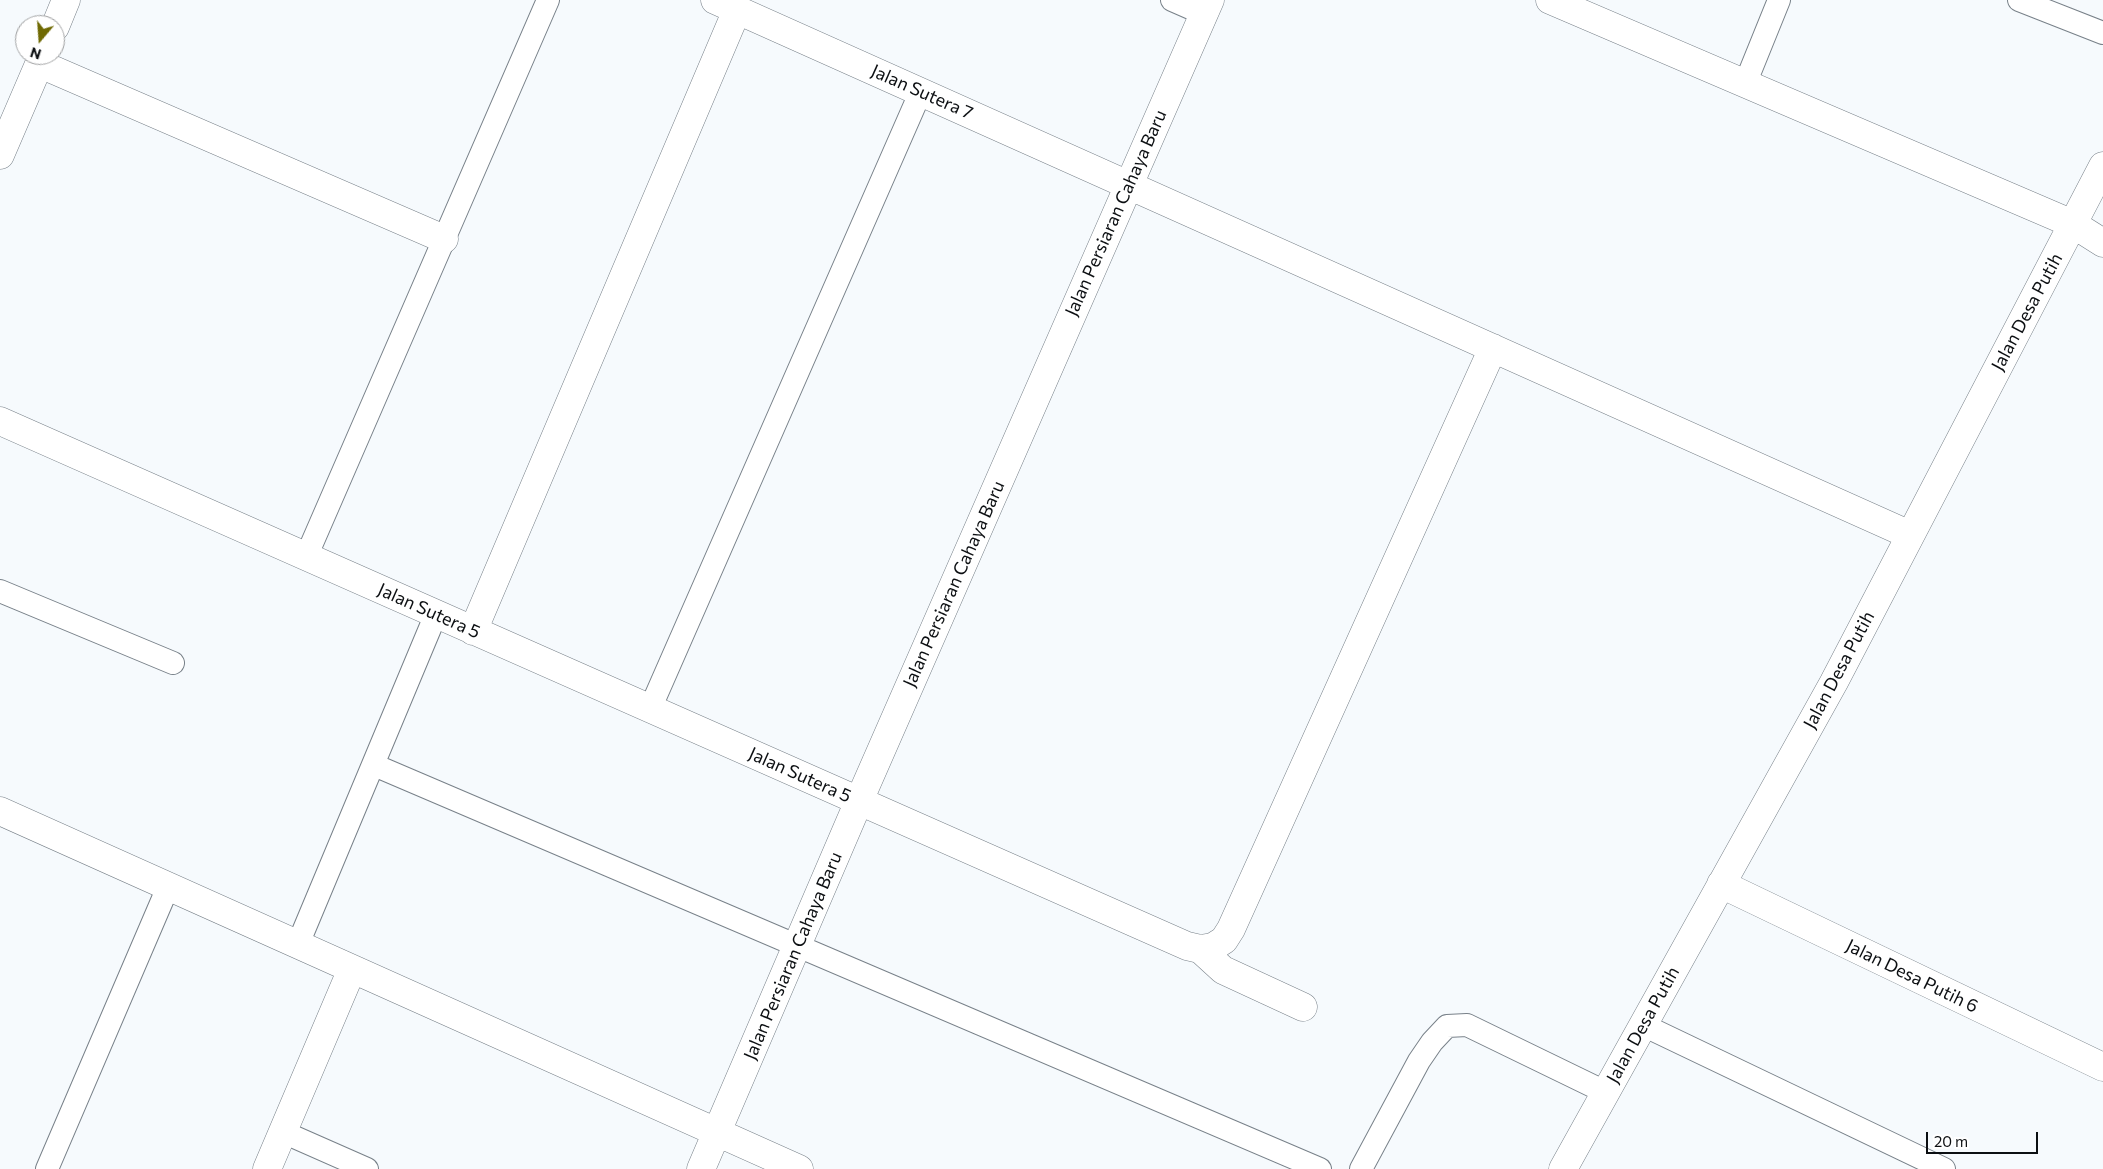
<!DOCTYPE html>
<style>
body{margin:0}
#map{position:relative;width:2103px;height:1169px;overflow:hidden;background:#f6fafd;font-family:Commissioner,sans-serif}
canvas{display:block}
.north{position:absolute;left:15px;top:15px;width:50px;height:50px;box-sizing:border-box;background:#fff;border:1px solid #9e9fa0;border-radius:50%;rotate:198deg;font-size:14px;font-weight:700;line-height:20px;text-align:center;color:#0c0f12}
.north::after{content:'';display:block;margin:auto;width:18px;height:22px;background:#706a03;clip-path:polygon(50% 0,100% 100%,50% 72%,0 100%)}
.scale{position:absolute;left:1926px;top:1132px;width:112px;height:22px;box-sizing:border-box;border:2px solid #0c0f12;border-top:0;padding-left:6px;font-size:15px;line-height:18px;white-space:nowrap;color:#0c0f12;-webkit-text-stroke:4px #fff;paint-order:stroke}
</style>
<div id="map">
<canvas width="2103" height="1169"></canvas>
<div class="north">N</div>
<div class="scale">20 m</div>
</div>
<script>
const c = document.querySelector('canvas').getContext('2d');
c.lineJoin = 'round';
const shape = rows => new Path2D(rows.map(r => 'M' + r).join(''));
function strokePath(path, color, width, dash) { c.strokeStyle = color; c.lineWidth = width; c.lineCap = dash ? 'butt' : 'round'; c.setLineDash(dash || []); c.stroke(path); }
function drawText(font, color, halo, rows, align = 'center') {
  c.font = font + ' Commissioner,sans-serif'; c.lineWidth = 4; c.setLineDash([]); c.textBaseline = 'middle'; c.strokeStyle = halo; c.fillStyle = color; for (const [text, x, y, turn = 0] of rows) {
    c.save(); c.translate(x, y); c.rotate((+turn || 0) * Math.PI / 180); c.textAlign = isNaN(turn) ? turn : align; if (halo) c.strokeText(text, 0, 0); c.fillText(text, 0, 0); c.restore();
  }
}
const lane = shape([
 [1172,0,1204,14],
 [2019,0,2103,33],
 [1745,84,1779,0],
 [306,557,548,0],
 [0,591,173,663],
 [650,709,921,91],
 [374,765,1320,1169],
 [298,944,436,614],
 [1643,1025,1944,1169],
 [283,1132,367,1169],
 [47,1169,168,887],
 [1361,1169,1419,1061,1432,1042,1447,1026,1467,1025,1605,1092]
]);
const street = shape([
 [715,0,1910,535],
 [1550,0,2073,224,2103,243],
 [55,27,66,0],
 [40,64,444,239],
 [0,155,43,55],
 [0,421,1187,946,1200,949,1213,947,1224,940,1231,929,1493,348],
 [473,631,737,10],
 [0,811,799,1169],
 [1721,884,2103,1067],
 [1200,949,1223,970,1303,1007],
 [267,1169,352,969],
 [701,1169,859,801,1210,0],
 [1563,1169,1834,682,2103,166]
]);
const streetNames = [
 ["Jalan Sutera 7",922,92,24],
 ["Jalan Persiaran Cahaya Baru",1116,213,-66],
 ["Jalan Desa Putih",2027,312,-62],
 ["Jalan Persiaran Cahaya Baru",954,584,-66],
 ["Jalan Sutera 5",429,611,24],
 ["Jalan Desa Putih",1839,670,-62],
 ["Jalan Sutera 5",800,775,24],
 ["Jalan Persiaran Cahaya Baru",793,956,-67],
 ["Jalan Desa Putih 6",1912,976,26],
 ["Jalan Desa Putih",1643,1025,-61]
];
strokePath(lane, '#788189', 24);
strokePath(street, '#788189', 29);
strokePath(lane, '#fff', 22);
strokePath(street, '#fff', 28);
drawText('18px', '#0c0f12', '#fff', streetNames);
</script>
